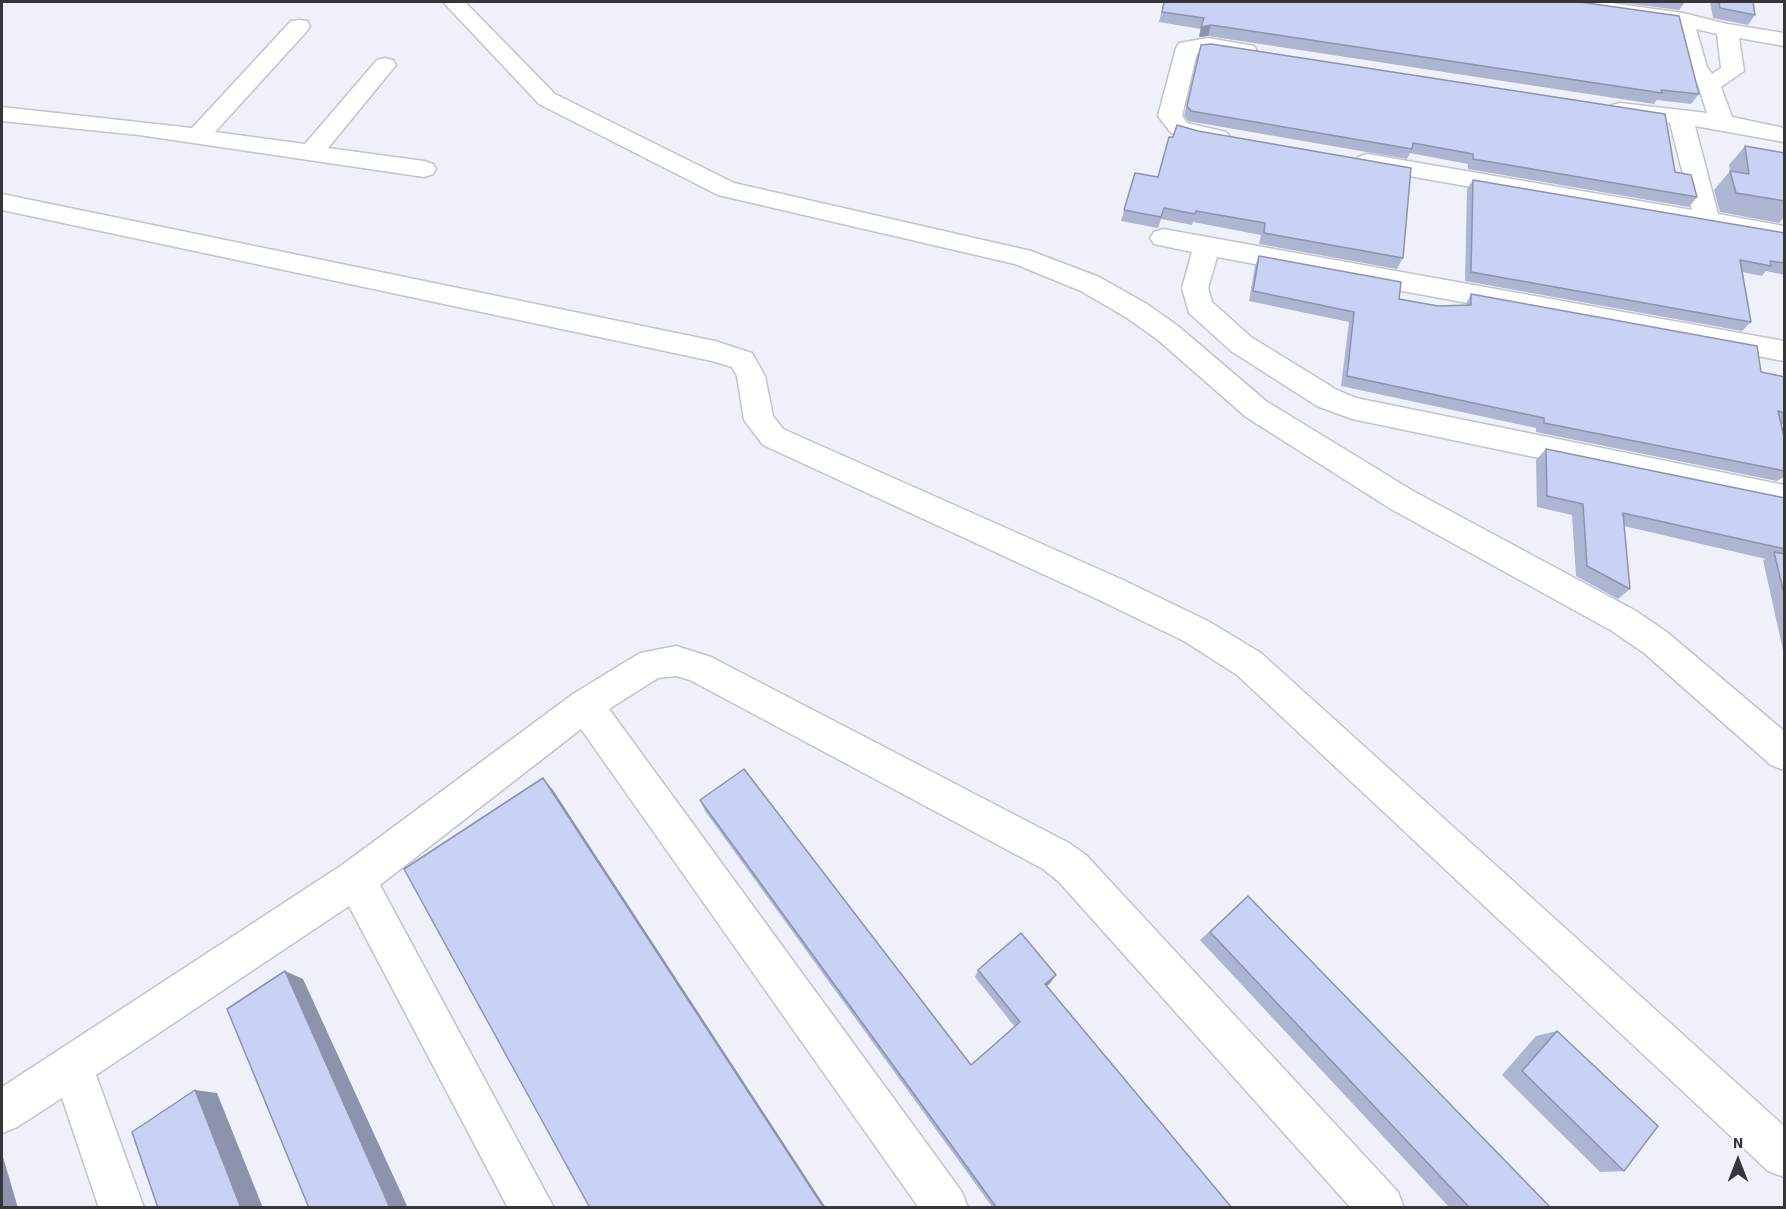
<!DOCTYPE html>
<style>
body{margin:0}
#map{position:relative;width:1786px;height:1209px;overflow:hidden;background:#eef0fa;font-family:"Source Sans 3",sans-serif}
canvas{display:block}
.frame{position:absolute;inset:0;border:3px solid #343639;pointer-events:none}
.north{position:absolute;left:1708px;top:1131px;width:60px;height:60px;-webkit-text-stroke:4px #fefefe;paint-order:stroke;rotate:0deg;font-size:16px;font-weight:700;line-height:24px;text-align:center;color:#343639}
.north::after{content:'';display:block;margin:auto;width:21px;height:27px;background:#343639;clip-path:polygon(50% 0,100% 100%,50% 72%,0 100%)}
</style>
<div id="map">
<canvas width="1786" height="1209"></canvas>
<div class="frame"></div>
<div class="north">N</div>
</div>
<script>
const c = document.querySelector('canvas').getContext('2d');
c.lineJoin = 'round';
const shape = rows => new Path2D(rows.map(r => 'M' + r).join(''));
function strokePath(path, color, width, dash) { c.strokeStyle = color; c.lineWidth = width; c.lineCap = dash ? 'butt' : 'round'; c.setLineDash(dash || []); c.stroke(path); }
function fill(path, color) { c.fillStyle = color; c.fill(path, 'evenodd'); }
const street = shape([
 [443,2,465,2,555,94,734,183,1031,251,1099,277,1147,304,1178,326,1266,401,1413,491,1636,611,1668,633,1784,731,1784,770,1771,765,1644,653,1612,631,1391,509,1246,417,1158,340,1127,318,1081,291,1015,264,718,195,539,104,443,2],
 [1552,2,1604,2,1683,13,1727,24,1784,33,1784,46,1739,38,1744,71,1721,87,1732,117,1784,128,1784,142,1695,126,1718,214,1784,226,1784,242,1358,167,1355,162,1358,157,1367,154,1692,210,1670,123,1620,117,1612,115,1608,110,1612,105,1620,103,1707,113,1698,85,1685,67,1674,24,1563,8,1556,6,1552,2],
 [1696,29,1717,34,1721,68,1712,74,1707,67,1696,29],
 [299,20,307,21,310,26,307,31,215,132,305,144,377,60,385,58,393,60,396,65,328,148,424,161,433,164,436,169,433,174,424,177,139,135,2,121,2,107,192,128,291,21,299,20],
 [1208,38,1254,46,1257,51,1254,56,1246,58,1208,52,1197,53,1182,116,1187,123,1226,132,1230,137,1226,142,1218,144,1171,133,1158,116,1176,48,1179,43,1208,38],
 [2,194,715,341,752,353,765,376,773,416,783,429,1123,580,1208,621,1261,653,1784,1126,1784,1177,1768,1171,1237,675,1184,641,1099,600,763,445,744,420,737,376,732,367,712,361,2,210,2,194],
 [1163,229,1784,341,1784,361,1217,257,1208,288,1212,302,1251,337,1337,390,1356,398,1784,485,1784,509,1352,419,1317,406,1231,351,1189,313,1182,288,1192,252,1154,244,1150,238,1154,232,1163,229],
 [676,646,711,657,1069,843,1087,856,1398,1192,1404,1208,1351,1208,1059,882,1043,869,690,680,676,676,658,678,609,709,962,1192,968,1208,919,1208,581,729,380,885,554,1208,508,1208,349,906,96,1075,144,1208,99,1208,62,1098,17,1127,2,1133,2,1087,342,865,573,694,640,653,676,646]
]);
const wall = shape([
 [1164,2,1699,94,1691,104,1657,100,1654,104,1208,36,1199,37,1201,29,1159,22],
 [1617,2,1685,2,1679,10],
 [1710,2,1753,2,1755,15,1748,25,1713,18],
 [1201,45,1675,172,1697,197,1689,207,1468,169,1468,164,1410,153,1407,159,1188,121,1184,116],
 [1745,146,1785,153,1785,216,1779,223,1720,212,1714,190,1730,171,1729,165],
 [1135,173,1403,258,1397,269,1259,244,1261,235,1193,222,1192,225,1161,219,1158,228,1121,221],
 [1473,180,1785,233,1785,275,1766,271,1762,276,1742,272,1751,322,1742,331,1465,281,1467,189],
 [1259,256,1399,299,1438,306,1465,306,1471,294,1761,372,1785,377,1785,425,1781,424,1785,441,1785,476,1777,481,1536,432,1536,428,1341,386,1349,322,1249,301,1255,266],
 [1546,449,1785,498,1785,659,1763,560,1766,559,1624,526,1630,589,1618,599,1576,576,1572,515,1537,507,1536,460],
 [700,800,971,1065,1015,1027,975,977,978,970,1051,982,1047,986,1232,1208,993,1208,705,811],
 [1248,896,1551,1208,1450,1208,1200,940],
 [1557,1031,1624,1171,1600,1172,1502,1075,1536,1036]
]);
const shadedWall = shape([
 [1211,25,1208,36,1199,37,1201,27],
 [543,778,553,790,826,1208,824,1208],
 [285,971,303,979,408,1208,390,1208],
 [1056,975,1051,982,1041,991,1045,984],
 [195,1090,217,1093,263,1208,241,1208],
 [2,1156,3,1157,18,1208,2,1208]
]);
const building = shape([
 [1164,2,1580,2,1679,16,1699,94,1661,90,1662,93,1211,25,1201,27,1204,18,1162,12,1164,2],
 [1719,2,1753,2,1755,15,1720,8,1719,2],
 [1211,44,1665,114,1675,172,1691,175,1697,197,1473,159,1473,154,1413,143,1412,149,1191,111,1187,106,1201,45,1211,44],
 [1177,125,1198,131,1411,168,1403,258,1264,233,1265,223,1196,211,1195,214,1164,208,1161,217,1124,210,1135,173,1158,177,1169,137,1173,137,1177,125],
 [1745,146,1785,153,1785,201,1736,193,1730,171,1749,174,1745,146],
 [1473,180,1785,233,1785,263,1770,261,1771,266,1740,260,1751,322,1471,272,1473,180],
 [1259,256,1401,282,1399,299,1438,306,1471,305,1471,294,1757,346,1761,372,1785,377,1785,413,1778,411,1785,441,1785,471,1544,423,1544,418,1347,376,1354,312,1253,291,1259,256],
 [1546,449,1785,498,1785,549,1623,513,1630,589,1587,566,1583,504,1547,496,1546,449],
 [1774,552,1785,554,1785,598,1774,552],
 [744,769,971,1065,1020,1022,978,970,1021,933,1056,975,1045,984,1232,1208,997,1208,700,800,744,769],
 [543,778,824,1208,590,1208,404,869,543,778],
 [1248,896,1551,1208,1470,1208,1210,932,1248,896],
 [285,971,390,1208,309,1208,227,1009,285,971],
 [1557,1031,1658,1126,1624,1171,1522,1071,1557,1031],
 [195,1090,241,1208,158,1208,132,1132,195,1090]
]);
strokePath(street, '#c1c3cd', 3);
fill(street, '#fff');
fill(wall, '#adb5d3');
fill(shadedWall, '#8d93ac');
fill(building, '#c9d2f5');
strokePath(building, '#8d93ac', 1.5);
</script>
